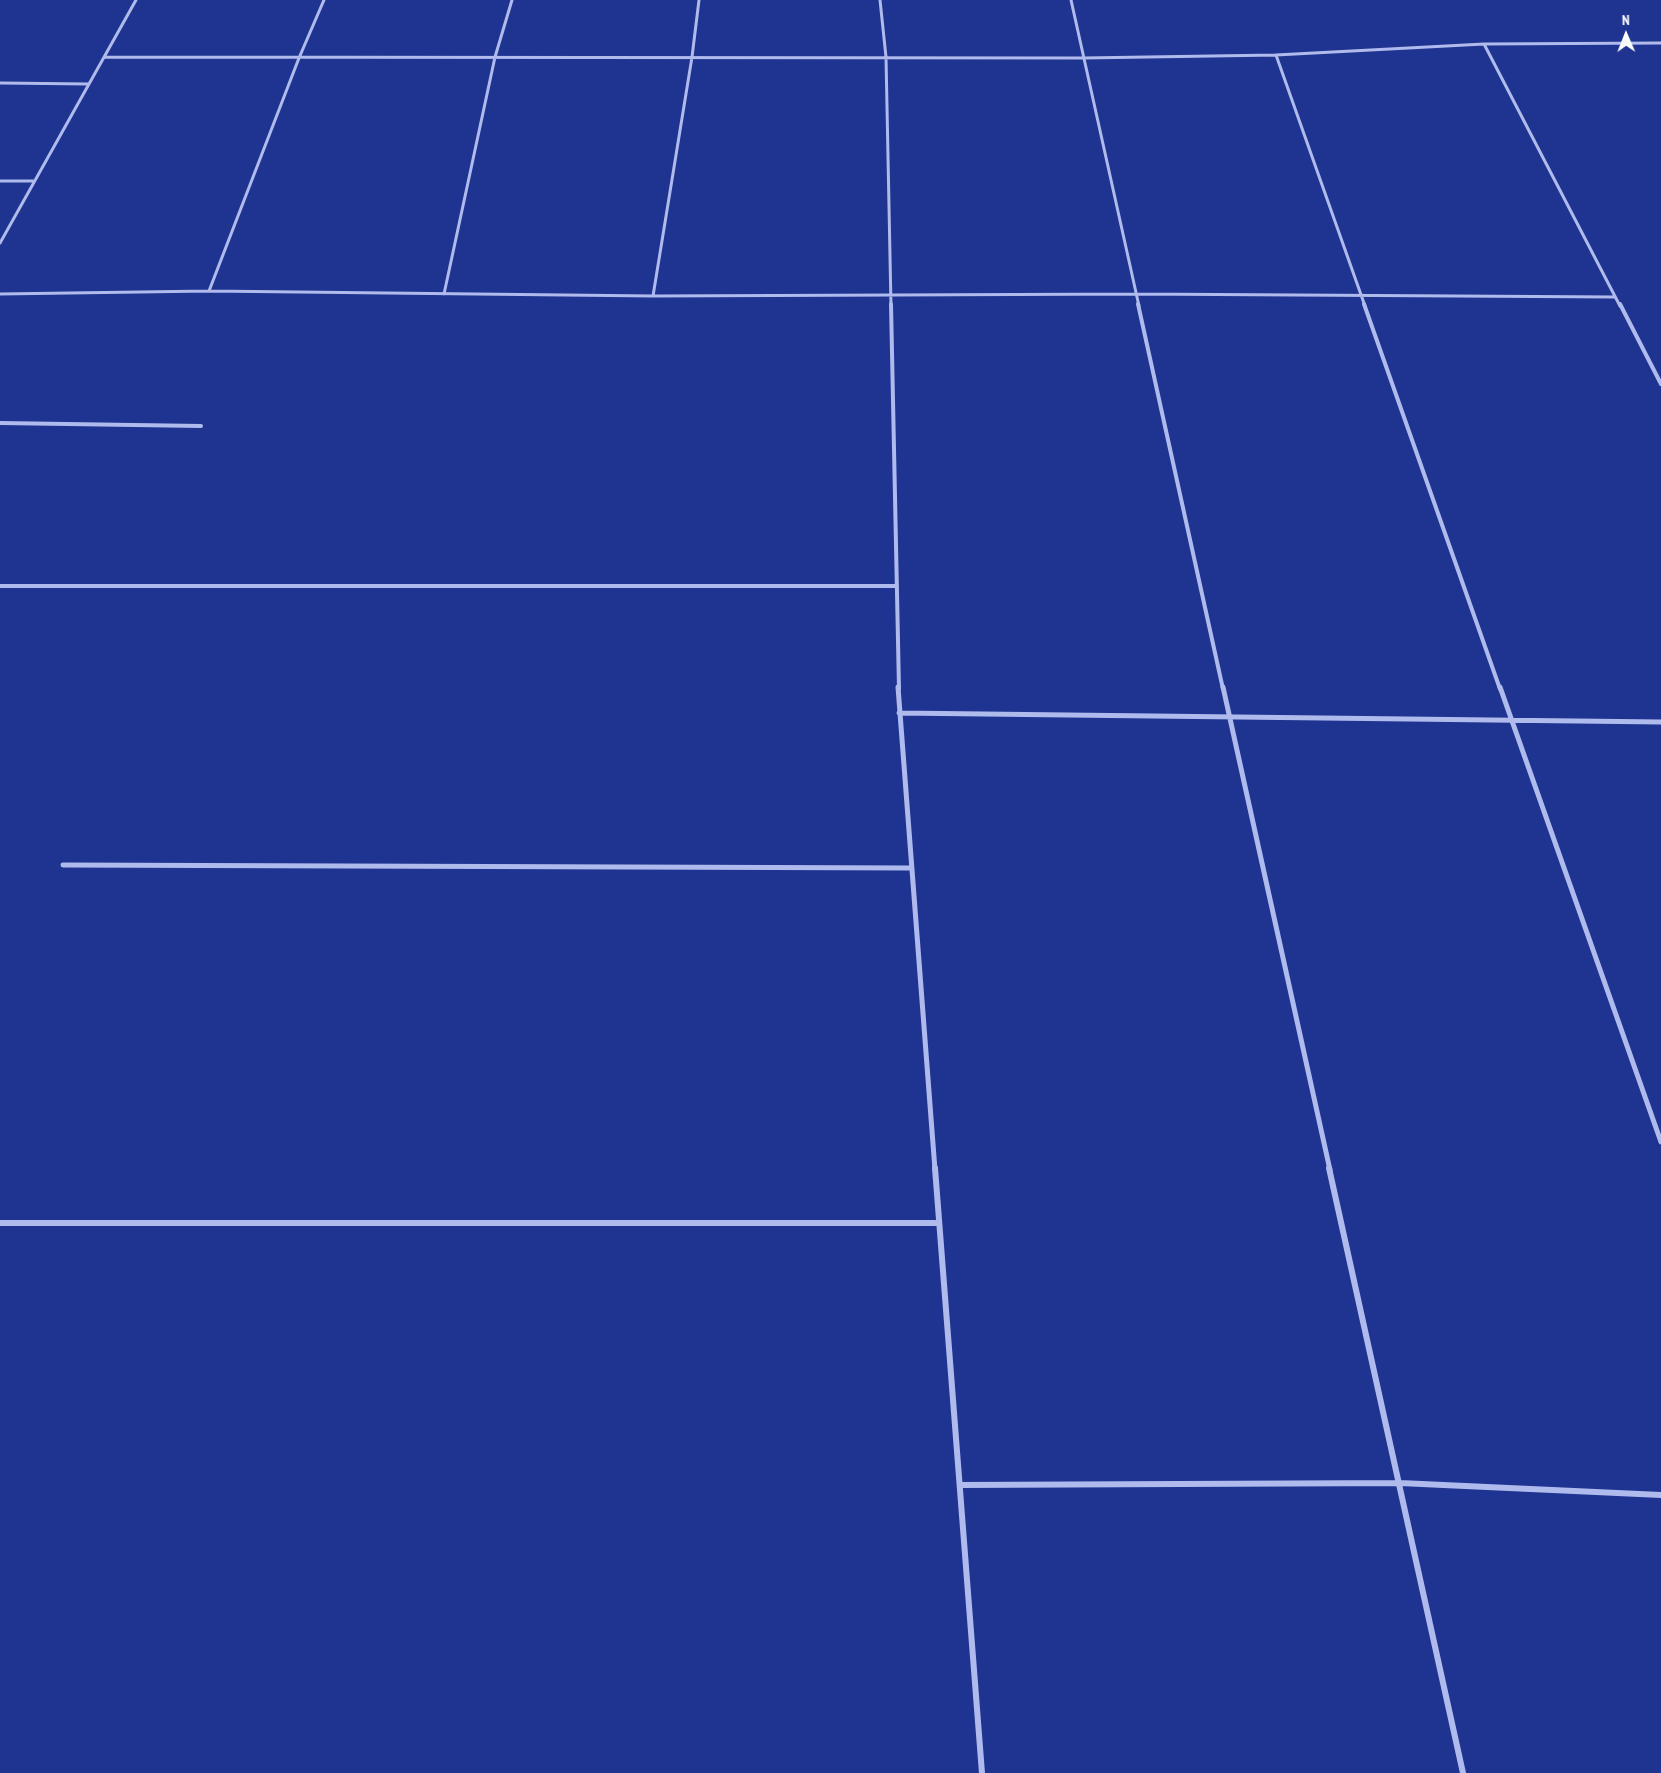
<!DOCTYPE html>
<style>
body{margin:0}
#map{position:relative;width:1661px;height:1773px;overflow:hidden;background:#1f3390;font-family:"PT Sans Narrow",sans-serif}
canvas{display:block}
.north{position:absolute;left:1601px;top:10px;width:50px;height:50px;-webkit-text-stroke:4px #1f3390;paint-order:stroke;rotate:359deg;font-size:14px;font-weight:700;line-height:20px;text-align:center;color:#fff}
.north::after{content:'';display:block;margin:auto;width:18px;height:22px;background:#fff;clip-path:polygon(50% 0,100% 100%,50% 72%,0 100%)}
</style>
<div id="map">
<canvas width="1661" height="1773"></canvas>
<div class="north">N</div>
</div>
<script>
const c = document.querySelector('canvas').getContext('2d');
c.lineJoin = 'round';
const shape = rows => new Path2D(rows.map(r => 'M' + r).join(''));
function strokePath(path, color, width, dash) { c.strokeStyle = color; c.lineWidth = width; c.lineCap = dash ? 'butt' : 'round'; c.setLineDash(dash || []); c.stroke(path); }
const minorFar3 = shape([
 [880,0,886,57,891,306],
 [1071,0,1139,306],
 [1484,44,1620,306],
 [1276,55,1365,306],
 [104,57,1083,58,1276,55,1484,44,1661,43],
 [0,83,89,84],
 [0,181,33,181],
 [0,243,136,0],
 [209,291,299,58,324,0],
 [0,294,209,291,653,296,1136,294,1615,297],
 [444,294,495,57,512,0],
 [653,296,692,57,699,0]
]);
const minorFar2 = shape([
 [891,304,899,689],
 [1138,304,1223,689],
 [1364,304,1500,689],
 [1620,304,1661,384],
 [0,423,201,426],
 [0,586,897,586]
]);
const minorFar1 = shape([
 [898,687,935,1170],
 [1223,687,1330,1170],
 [1500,687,1661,1142],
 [899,713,1661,722],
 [63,865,911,868]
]);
const minor = shape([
 [935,1168,982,1773],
 [1329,1168,1463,1773],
 [0,1223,939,1223],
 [960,1485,1400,1483,1661,1495]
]);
strokePath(minorFar3, '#afbbed', 3);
strokePath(minorFar2, '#afbbed', 4);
strokePath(minorFar1, '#afbbed', 5);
strokePath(minor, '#afbbed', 6);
</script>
